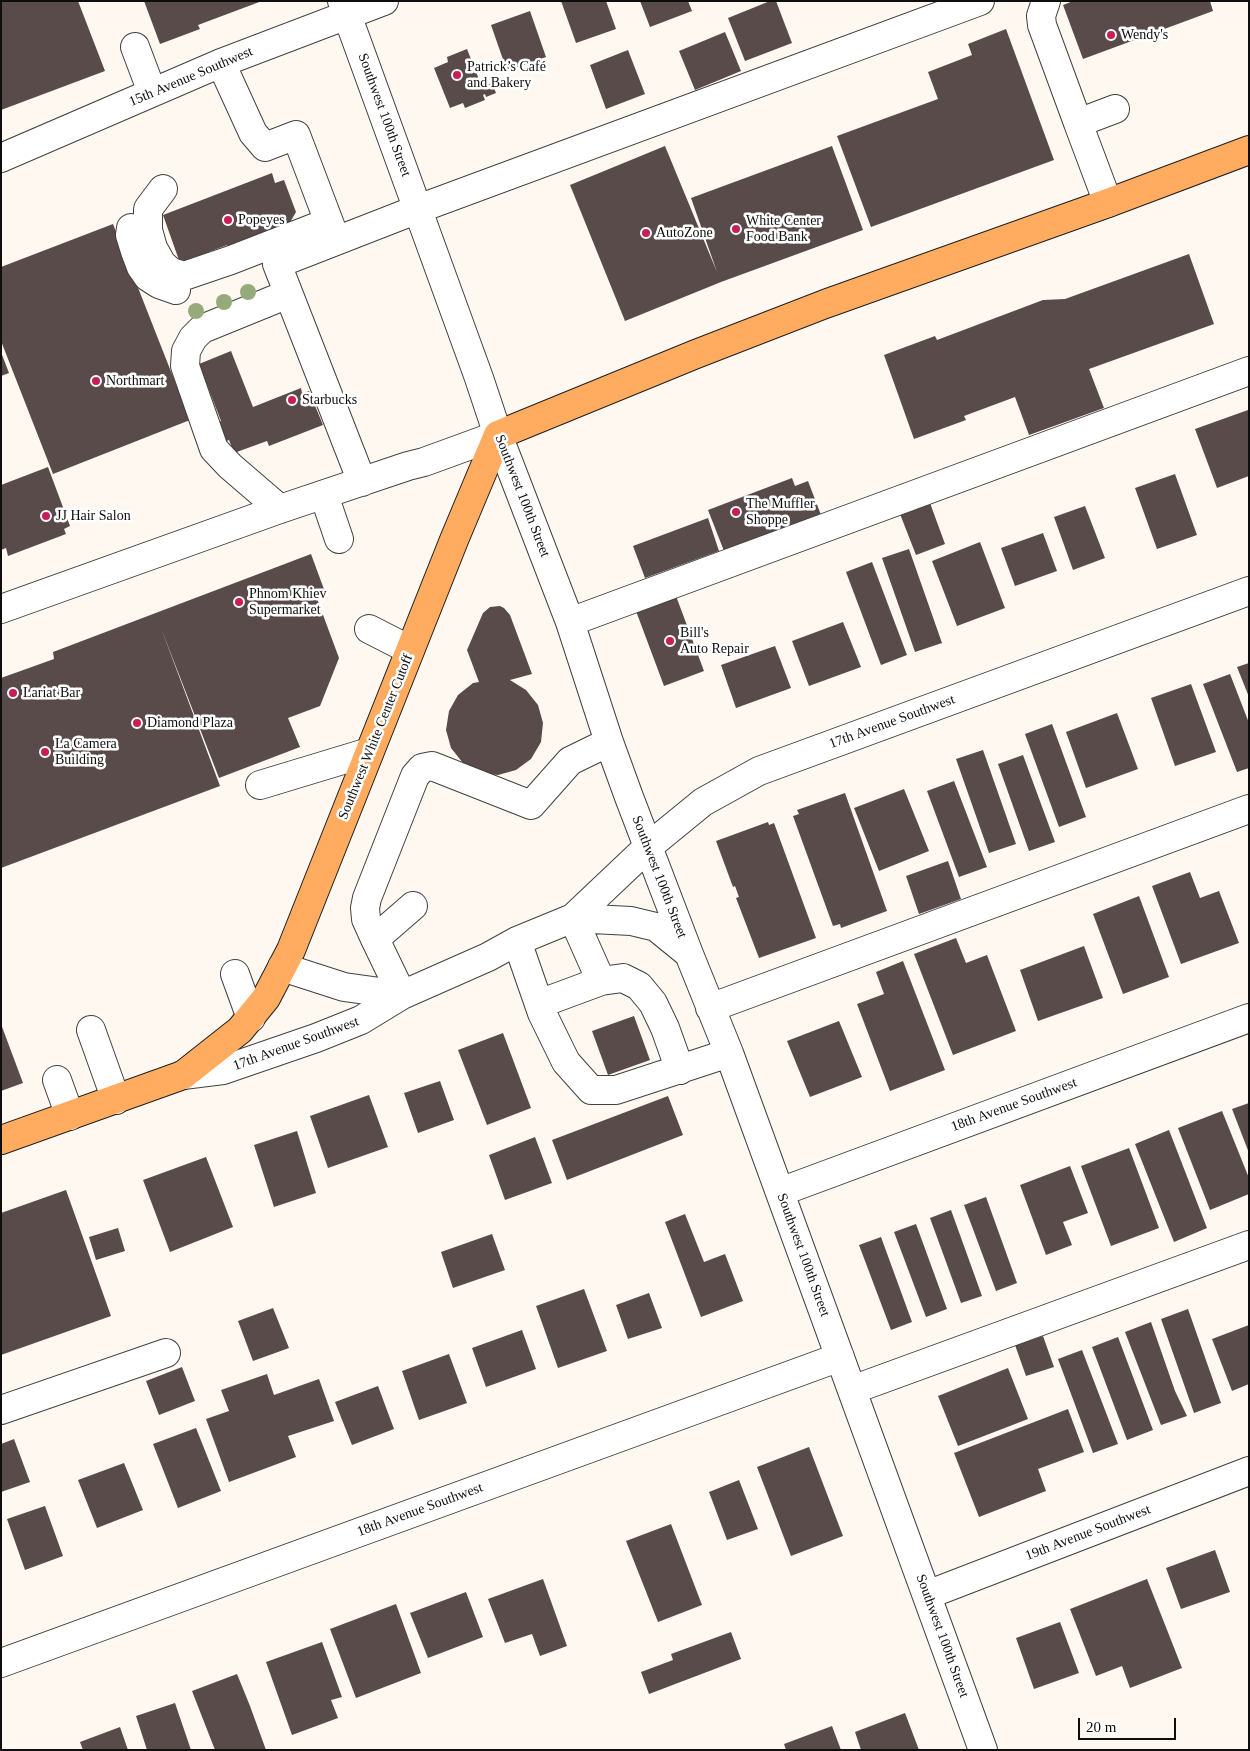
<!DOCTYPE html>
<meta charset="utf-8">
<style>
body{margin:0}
#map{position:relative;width:1250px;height:1751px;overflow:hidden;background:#fff8f0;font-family:Georgia,serif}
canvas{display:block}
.frame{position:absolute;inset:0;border:2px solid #0e0e0e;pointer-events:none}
.scale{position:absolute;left:1078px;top:1718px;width:98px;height:22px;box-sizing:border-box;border:2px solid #0e0e0e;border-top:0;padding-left:6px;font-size:15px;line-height:18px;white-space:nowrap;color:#0e0e0e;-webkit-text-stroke:4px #fff;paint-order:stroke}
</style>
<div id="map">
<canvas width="1250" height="1751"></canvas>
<div class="frame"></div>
<div class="scale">20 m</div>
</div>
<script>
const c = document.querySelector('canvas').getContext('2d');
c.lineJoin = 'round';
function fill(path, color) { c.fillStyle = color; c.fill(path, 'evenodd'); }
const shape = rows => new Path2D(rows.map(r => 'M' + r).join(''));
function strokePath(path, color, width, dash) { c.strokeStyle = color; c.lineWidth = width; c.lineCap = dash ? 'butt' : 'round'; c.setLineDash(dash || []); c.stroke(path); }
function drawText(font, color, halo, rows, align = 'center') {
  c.font = font + ' Georgia,serif'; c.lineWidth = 5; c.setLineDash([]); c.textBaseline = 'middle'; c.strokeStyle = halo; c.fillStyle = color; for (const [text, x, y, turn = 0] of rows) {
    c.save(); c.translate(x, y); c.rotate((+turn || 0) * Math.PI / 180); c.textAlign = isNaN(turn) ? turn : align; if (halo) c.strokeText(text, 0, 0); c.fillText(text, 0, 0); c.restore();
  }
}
const building = shape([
 [1,1,78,1,105,71,1,110],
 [144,1,262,1,198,25,200,29,160,44],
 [561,1,606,1,616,29,576,43],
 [640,1,688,1,692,11,650,27],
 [770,1,776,1,792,43,745,61,728,18],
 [1073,1,1210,1,1213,11,1083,59,1063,5],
 [530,11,546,57,507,71,491,25],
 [1006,29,1054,160,871,227,837,136,938,99,928,72,972,55,968,44],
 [725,32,741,71,695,90,679,51],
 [467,49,482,87,492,83,496,93,486,97,485,94,483,95,485,100,465,108,463,103,450,108,434,68,448,62,447,57],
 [628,50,645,94,606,109,590,65],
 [665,146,717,272,691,198,832,146,863,230,721,282,625,321,570,185],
 [272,173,275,183,284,180,296,212,289,224,231,255,227,245,180,263,163,215],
 [113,224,190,420,53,474,1,341,1,267],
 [1189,254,1214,324,1089,369,1104,408,1029,435,1015,397,964,416,966,420,914,439,884,355,935,336,937,340,1043,300,1065,299],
 [231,351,253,407,301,388,302,393,309,391,323,425,269,446,267,441,234,453,229,440,222,443,215,424,221,421,199,364],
 [1,352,9,373,1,376],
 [1248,410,1249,476,1217,488,1195,429],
 [48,467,70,526,64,529,66,534,8,556,6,548,1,550,1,485],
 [1175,474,1197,535,1157,549,1135,488],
 [792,478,795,486,808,481,821,515,724,551,708,510],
 [930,503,945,544,916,555,900,514],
 [1085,506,1105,558,1073,570,1054,517],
 [708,518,719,551,645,578,633,546],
 [1043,533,1057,571,1015,586,1001,548],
 [980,542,1005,608,957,626,932,561],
 [909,549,942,643,915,652,882,558],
 [311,554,325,592,316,596,339,658,320,706,288,718,300,747,219,778,161,628,220,786,1,868,1,678,54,659,53,652],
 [872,562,907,655,881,665,846,572],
 [676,596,704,671,664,686,636,611],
 [500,606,504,608,510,615,532,674,510,680,526,690,538,705,543,723,541,742,531,759,516,770,498,775,479,773,463,763,451,748,446,730,449,711,458,695,473,683,479,682,467,650,483,613,490,607],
 [843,622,861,667,809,686,792,641],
 [775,646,791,688,736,708,721,665],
 [1249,663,1249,697,1237,667],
 [1230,674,1249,723,1249,768,1237,772,1203,684],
 [1191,684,1216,752,1175,766,1151,698],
 [1117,713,1138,769,1086,788,1066,732],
 [1052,724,1086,817,1059,827,1025,734],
 [983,750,1016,844,989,853,956,759],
 [1023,755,1055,842,1029,851,998,764],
 [954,781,987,867,959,877,927,791],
 [904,789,929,851,879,871,854,808],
 [845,793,887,911,841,928,840,924,833,926,793,816,799,814,797,810],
 [768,822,769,825,774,823,816,938,759,958,736,898,739,897,735,886,733,887,716,841],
 [948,861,961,899,919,914,906,876],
 [1190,872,1200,898,1219,891,1239,943,1181,964,1152,886],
 [1139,896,1169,977,1123,994,1093,914],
 [956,938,966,963,987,955,1016,1031,953,1055,914,954],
 [1084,946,1103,998,1038,1021,1020,970],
 [903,961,945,1070,890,1091,857,1004,884,994,876,972],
 [634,1016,650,1060,608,1075,592,1031],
 [839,1021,862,1077,810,1097,787,1041],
 [1,1024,23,1083,1,1091],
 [503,1033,531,1108,487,1125,458,1050],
 [440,1081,454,1120,418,1133,404,1093],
 [369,1095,388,1147,328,1168,310,1116],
 [668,1096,683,1135,567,1180,552,1140],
 [1249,1103,1249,1153,1232,1109],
 [1222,1111,1249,1178,1249,1194,1210,1210,1178,1128],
 [1169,1130,1207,1228,1174,1242,1135,1144],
 [297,1131,316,1193,274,1207,254,1145],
 [535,1137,552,1183,505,1200,489,1155],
 [1129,1148,1159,1228,1111,1246,1081,1166],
 [206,1157,233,1227,170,1252,143,1180],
 [1070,1166,1088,1213,1063,1222,1072,1245,1046,1255,1020,1185],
 [66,1190,111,1316,1,1355,1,1213],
 [986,1197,1017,1283,996,1291,964,1205],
 [951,1210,982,1296,961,1303,930,1218],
 [685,1214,704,1262,725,1254,743,1301,701,1317,665,1222],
 [916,1224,947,1309,926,1317,894,1232],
 [118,1228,125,1251,96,1260,89,1237],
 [492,1234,505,1270,453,1288,441,1252],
 [881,1237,912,1322,891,1330,859,1245],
 [584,1289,607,1351,558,1368,536,1306],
 [649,1293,662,1328,628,1339,616,1305],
 [273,1308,289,1348,253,1361,238,1321],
 [1188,1309,1221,1403,1194,1413,1161,1319],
 [1151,1322,1175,1391,1187,1416,1161,1425,1125,1332],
 [1249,1325,1249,1384,1232,1391,1212,1339],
 [522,1330,536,1369,486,1387,472,1348],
 [1043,1336,1054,1367,1026,1376,1015,1345],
 [1118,1337,1153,1430,1127,1440,1092,1347],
 [1082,1350,1118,1444,1093,1453,1058,1359],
 [449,1354,467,1403,419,1420,402,1371],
 [182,1367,195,1401,159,1415,146,1381],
 [1008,1368,1028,1419,958,1446,938,1396],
 [267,1374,274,1395,319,1379,334,1421,288,1436,296,1457,229,1482,206,1419,229,1411,221,1390],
 [378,1386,394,1429,352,1445,335,1402],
 [1068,1409,1084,1452,1038,1469,1046,1491,979,1517,954,1453],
 [196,1428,221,1491,178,1508,153,1444],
 [14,1439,30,1482,1,1492,1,1444],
 [809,1447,843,1536,791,1556,757,1467],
 [124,1463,143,1510,97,1528,78,1480],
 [739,1480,758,1529,727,1540,709,1492],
 [45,1506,63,1556,25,1570,7,1519],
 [671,1524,702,1605,658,1622,626,1541],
 [1215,1550,1230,1592,1181,1609,1166,1568],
 [543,1579,567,1646,540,1656,532,1634,505,1643,488,1599],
 [1147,1579,1182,1668,1130,1688,1122,1666,1096,1676,1070,1609],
 [466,1592,483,1637,428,1658,410,1613],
 [396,1604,421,1673,356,1698,330,1629],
 [1060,1622,1079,1673,1034,1689,1016,1638],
 [731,1632,741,1659,649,1694,641,1672,673,1660,671,1654],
 [322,1642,342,1697,331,1700,338,1718,292,1735,266,1662],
 [237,1674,250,1706,266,1750,215,1750,192,1691],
 [175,1703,191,1750,147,1750,136,1716],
 [905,1713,919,1750,861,1750,855,1732],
 [832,1726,841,1750,786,1750,784,1744],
 [120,1727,128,1750,83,1750,80,1742]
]);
const minor = shape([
 [342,1,479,378,498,435,570,622,609,742,629,797,689,954,729,1053,983,1750],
 [1046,1,1041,16,1042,25,1078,123],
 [135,47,152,92],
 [221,63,253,133,265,147,296,135,335,238],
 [1,158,221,63,384,1],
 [163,189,148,209,148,230,153,248,162,264,171,272,184,276,231,260,329,222],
 [1108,203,1078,123,1115,109],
 [131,228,130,235,135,251,141,267,148,277,159,284,176,290],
 [362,482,277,264,418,209,980,1],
 [324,495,339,539],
 [280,509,230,466,214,449,185,366,186,351,193,338,202,329,288,294],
 [1,609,280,509,408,466,424,462,498,435],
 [570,622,1249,371],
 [369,629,410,650],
 [260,785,369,752],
 [573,918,631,921,656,927,688,953],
 [573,918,601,981],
 [375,939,366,919,365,908,367,898,415,776,422,768,432,766,531,805,570,761,609,742],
 [517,941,542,1013,566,1062,591,1090,616,1090,729,1053],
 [282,967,344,987,402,995],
 [235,974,251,1018],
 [402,995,375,939,413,906],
 [539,1004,601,981,623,978,639,986,653,1003,665,1028,680,1070],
 [710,1008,1249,809],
 [91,1030,116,1100],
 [183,1075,223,1070,316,1038,361,1020,402,995,488,957,517,941,573,918,648,847,703,802,759,771,1249,591],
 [57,1080,70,1116],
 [780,1192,1249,1018],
 [852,1390,1249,1245],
 [1,1410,166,1353],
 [927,1595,1249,1471],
 [1,1663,840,1357]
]);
const major = shape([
 [1,1140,183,1075,240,1030,266,998,291,950,454,540,498,435,696,354,825,304,1108,203,1249,150]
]);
const trees = [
 [248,292],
 [224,302],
 [196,311]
];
const markers = [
 [1111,35,5,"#c71e57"],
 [457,75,5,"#c71e57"],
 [228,220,5,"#c71e57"],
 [736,229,5,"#c71e57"],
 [646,233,5,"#c71e57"],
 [96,381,5,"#c71e57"],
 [292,400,5,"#c71e57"],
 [736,512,5,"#c71e57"],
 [46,516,5,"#c71e57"],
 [239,602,5,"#c71e57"],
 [670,641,5,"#c71e57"],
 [13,693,5,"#c71e57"],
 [137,723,5,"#c71e57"],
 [45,752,5,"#c71e57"]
];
const poiNames = [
 ["Wendy's",1121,35],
 ["Patrick’s Café",467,67],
 ["and Bakery",467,83],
 ["Popeyes",238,220],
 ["White Center",746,221],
 ["Food Bank",746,237],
 ["AutoZone",656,233],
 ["Northmart",106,381],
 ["Starbucks",302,400],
 ["The Muffler",746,504],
 ["Shoppe",746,520],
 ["JJ Hair Salon",56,516],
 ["Phnom Khiev",249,594],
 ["Supermarket",249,610],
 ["Bill's",680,633],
 ["Auto Repair",680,649],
 ["Lariat Bar",23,693],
 ["Diamond Plaza",147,723],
 ["La Camera",55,744],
 ["Building",55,760]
];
const streetNames = [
 ["15th Avenue Southwest",191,77,-23],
 ["Southwest 100th Street",384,115,70],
 ["Southwest 100th Street",522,496,69],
 ["17th Avenue Southwest",892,722,-20],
 ["Southwest White Center Cutoff",376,737,-68],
 ["Southwest 100th Street",659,877,69],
 ["17th Avenue Southwest",296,1044,-20],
 ["18th Avenue Southwest",1014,1105,-20],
 ["Southwest 100th Street",803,1255,70],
 ["18th Avenue Southwest",420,1510,-20],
 ["19th Avenue Southwest",1088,1533,-21],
 ["Southwest 100th Street",942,1636,70]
];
fill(building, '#584b4a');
strokePath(minor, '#414141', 30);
strokePath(major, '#1f1f1f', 30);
strokePath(minor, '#fff', 28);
strokePath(major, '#ffab60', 28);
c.fillStyle = '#97aa7b';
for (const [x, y] of trees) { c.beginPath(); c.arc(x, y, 8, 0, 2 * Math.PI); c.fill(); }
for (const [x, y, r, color] of markers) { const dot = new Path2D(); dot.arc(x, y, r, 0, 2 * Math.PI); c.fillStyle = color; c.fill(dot); strokePath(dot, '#fff', 2); }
drawText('14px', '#0e0e0e', '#fff', poiNames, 'left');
drawText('14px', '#0e0e0e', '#fff', streetNames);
</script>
